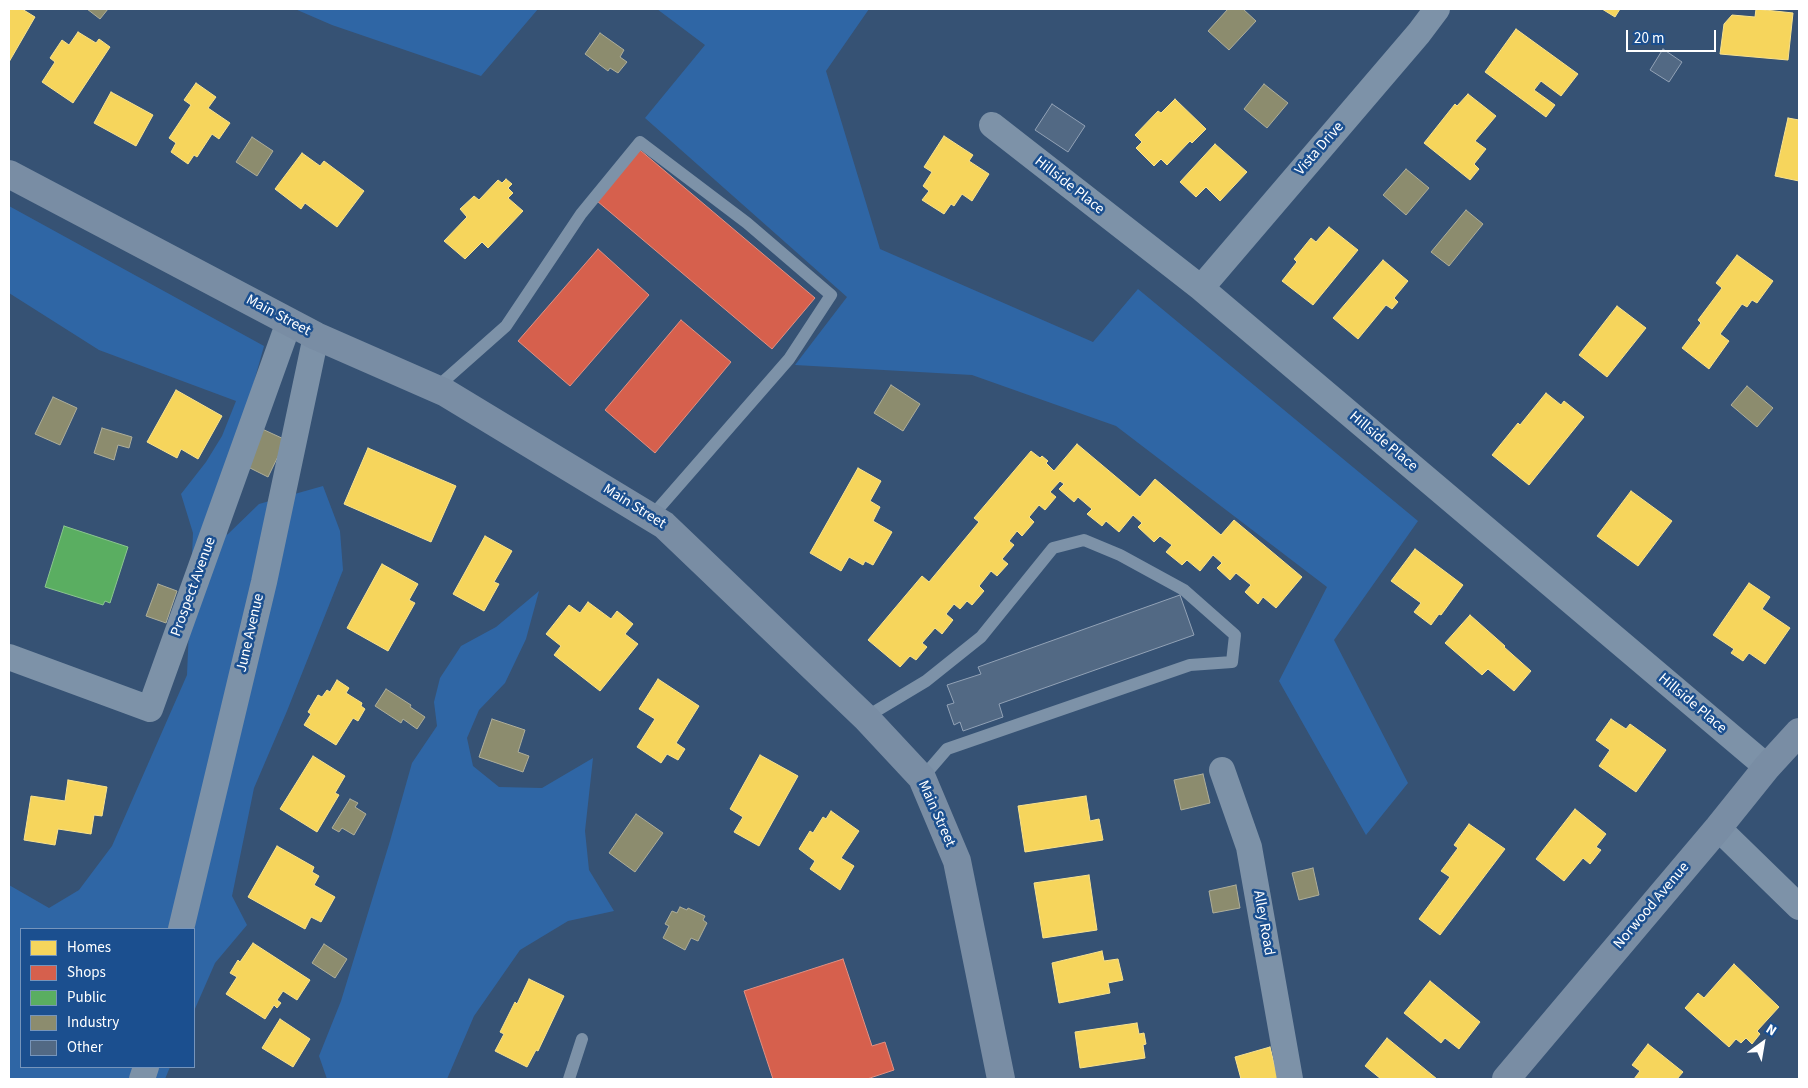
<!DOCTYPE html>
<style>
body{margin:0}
#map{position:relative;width:1808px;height:1088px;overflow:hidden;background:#365274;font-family:"Source Sans 3",sans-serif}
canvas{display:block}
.frame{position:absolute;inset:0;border:10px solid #fff;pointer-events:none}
.legend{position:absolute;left:20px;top:928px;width:175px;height:140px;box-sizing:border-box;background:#1b4f8f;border:1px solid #7695bc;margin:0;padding:6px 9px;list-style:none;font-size:15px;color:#fff}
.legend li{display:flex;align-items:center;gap:10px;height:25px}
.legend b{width:25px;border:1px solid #7695bc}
.north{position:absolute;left:1738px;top:1018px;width:50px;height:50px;-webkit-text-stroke:4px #1b4f8f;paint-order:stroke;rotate:32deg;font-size:14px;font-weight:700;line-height:20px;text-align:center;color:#fff}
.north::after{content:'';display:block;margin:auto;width:18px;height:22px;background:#fff;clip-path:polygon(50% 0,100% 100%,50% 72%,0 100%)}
.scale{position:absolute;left:1626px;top:30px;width:90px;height:22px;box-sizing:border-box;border:2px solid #fff;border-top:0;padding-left:6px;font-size:15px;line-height:18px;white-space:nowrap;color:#fff;-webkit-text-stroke:4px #1b4f8f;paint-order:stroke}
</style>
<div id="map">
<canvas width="1808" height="1088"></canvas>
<div class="frame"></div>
<ul class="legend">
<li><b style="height:14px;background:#f6d55c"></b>Homes</li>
<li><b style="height:14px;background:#d6604d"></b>Shops</li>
<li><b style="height:14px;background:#5aae61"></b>Public</li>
<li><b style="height:14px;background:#8c8c6e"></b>Industry</li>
<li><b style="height:14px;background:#526984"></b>Other</li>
</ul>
<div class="north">N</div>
<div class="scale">20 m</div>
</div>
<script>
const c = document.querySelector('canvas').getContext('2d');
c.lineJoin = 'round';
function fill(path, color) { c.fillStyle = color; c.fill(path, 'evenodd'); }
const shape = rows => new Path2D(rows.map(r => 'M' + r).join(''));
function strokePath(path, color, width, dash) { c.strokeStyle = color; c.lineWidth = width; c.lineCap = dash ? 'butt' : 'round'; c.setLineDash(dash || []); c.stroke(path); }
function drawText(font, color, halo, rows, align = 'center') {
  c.font = font + ' "Source Sans 3",sans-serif'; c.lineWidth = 5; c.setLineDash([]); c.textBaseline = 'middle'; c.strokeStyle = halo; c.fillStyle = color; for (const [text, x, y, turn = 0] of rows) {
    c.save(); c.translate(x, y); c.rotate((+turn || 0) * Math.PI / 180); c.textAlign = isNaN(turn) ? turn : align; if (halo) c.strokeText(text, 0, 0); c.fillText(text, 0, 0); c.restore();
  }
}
const green = shape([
 [295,9,538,9,481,76,332,25],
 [657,9,869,9,826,71,880,249,1093,342,1138,289,1418,521,1334,640,1408,783,1366,835,1279,681,1327,587,1116,426,972,375,795,365,847,297,645,118,705,45],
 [9,206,264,346,240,432,230,462,227,535,259,504,323,486,340,531,343,570,287,711,254,788,232,896,247,925,215,963,194,1011,194,929,21,929,21,1067,170,1067,165,1079,9,1079,9,885,49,908,79,890,112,846,187,675,193,533,181,494,206,462,222,436,236,401,99,350,9,293],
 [539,591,526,639,505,683,479,710,467,738,473,766,499,787,542,788,593,758,585,831,589,870,614,911,568,921,520,950,474,1016,447,1079,327,1079,319,1056,341,1001,390,841,412,763,437,726,434,702,440,678,461,646,496,627]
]);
const homes = shape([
 [9,9,22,9,35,17,9,62,9,9],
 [1602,9,1620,9,1615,17,1602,9],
 [1756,9,1793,13,1788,60,1720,54,1724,24,1732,15,1755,17,1756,9],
 [1516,29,1578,74,1561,96,1541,81,1534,90,1555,105,1546,117,1485,72,1516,29],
 [78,32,96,43,99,39,110,47,73,103,42,82,55,62,50,58,62,40,69,45,78,32],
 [196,83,216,97,208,108,230,123,219,139,212,134,197,157,194,155,188,164,171,152,176,143,169,138,191,105,184,100,196,83],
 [111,92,153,115,136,146,94,123,111,92],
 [1468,94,1496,116,1475,141,1486,149,1474,164,1479,169,1470,180,1424,143,1455,104,1457,106,1468,94],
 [1175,99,1206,129,1192,143,1190,141,1167,165,1161,159,1154,166,1136,148,1142,142,1135,135,1158,111,1161,113,1175,99],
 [1788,118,1799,120,1799,181,1775,176,1788,118],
 [944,136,973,155,969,161,989,174,972,201,962,194,954,206,951,204,944,214,922,200,929,191,923,186,932,172,924,167,944,136],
 [1215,144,1247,172,1220,201,1206,187,1196,197,1180,182,1215,144],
 [302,153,320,166,324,161,364,191,337,227,305,203,301,209,275,189,302,153],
 [506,179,512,184,508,188,513,193,508,198,523,211,488,248,482,242,465,259,444,241,467,217,460,209,474,196,479,200,498,180,502,183,506,179],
 [1329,227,1358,250,1313,305,1282,281,1297,262,1294,259,1311,238,1316,242,1329,227],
 [1737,255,1773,281,1757,303,1752,300,1747,307,1742,304,1720,334,1729,341,1709,369,1682,348,1701,323,1698,320,1722,288,1716,283,1737,255],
 [1383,260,1408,281,1394,298,1398,302,1392,309,1386,305,1358,339,1333,318,1383,260],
 [1617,306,1646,328,1607,377,1579,355,1617,306],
 [176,390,222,416,198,459,181,449,177,458,147,442,176,390],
 [1546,393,1561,405,1564,401,1584,417,1529,485,1492,455,1518,423,1520,425,1546,393],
 [1077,444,1140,497,1155,479,1221,535,1234,520,1302,577,1276,608,1263,597,1258,604,1245,592,1251,585,1236,573,1230,580,1217,568,1222,563,1213,555,1200,571,1187,560,1182,565,1166,552,1172,545,1160,536,1154,542,1138,527,1142,523,1133,515,1119,532,1106,521,1102,526,1087,514,1092,509,1078,497,1074,502,1059,489,1064,484,1060,481,1050,492,1056,497,1045,510,1039,505,1029,517,1034,522,1022,536,1017,531,1009,541,1014,545,1002,559,1008,564,997,576,991,571,979,586,984,591,972,605,967,601,960,609,954,604,946,614,953,620,942,634,935,628,922,643,927,647,916,660,910,656,900,667,868,640,922,576,929,582,979,522,974,518,1031,451,1040,458,1042,456,1048,461,1046,463,1054,471,1077,444],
 [368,448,456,486,431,542,344,504,368,448],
 [858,468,881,481,870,501,880,507,873,521,892,532,873,565,865,561,863,565,849,557,841,571,810,553,858,468],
 [1631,491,1672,521,1638,566,1597,536,1631,491],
 [485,536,512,551,494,582,499,584,484,611,453,594,485,536],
 [1415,549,1463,585,1441,615,1439,614,1431,625,1414,612,1421,603,1391,581,1415,549],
 [382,564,418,584,409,600,415,603,388,651,347,628,382,564],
 [1749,583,1770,597,1762,609,1790,628,1765,664,1749,653,1743,661,1731,653,1734,649,1713,635,1749,583],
 [588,602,611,619,617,611,633,624,625,634,638,644,600,691,554,655,561,646,546,634,569,605,580,613,588,602],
 [1470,615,1505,646,1504,647,1531,671,1514,691,1488,669,1482,675,1445,643,1470,615],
 [658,679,699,706,676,743,685,749,678,760,667,754,661,763,637,747,655,719,639,709,658,679],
 [337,680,349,688,346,693,362,703,361,706,365,709,358,721,353,718,336,745,304,725,311,714,308,712,318,695,322,697,327,690,330,692,337,680],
 [1611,719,1626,729,1630,724,1666,750,1636,792,1599,766,1610,750,1596,740,1611,719],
 [760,755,798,776,759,846,734,832,743,817,730,809,760,755],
 [313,756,345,776,335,793,339,795,317,832,280,809,313,756],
 [68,780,107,787,102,816,94,815,91,834,58,829,55,845,24,840,31,796,65,801,68,780],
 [1086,796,1090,821,1099,819,1103,840,1025,852,1018,806,1086,796],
 [1575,809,1606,834,1596,847,1601,850,1590,864,1583,858,1564,881,1536,859,1575,809],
 [831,811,859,831,841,858,854,866,840,890,810,869,815,861,799,849,810,831,813,833,823,817,826,819,831,811],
 [1469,824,1505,849,1440,935,1419,919,1450,877,1441,871,1458,848,1454,845,1469,824],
 [277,846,314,867,312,872,319,876,314,885,335,897,321,922,311,917,305,929,248,897,277,846],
 [1089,875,1097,930,1043,938,1034,883,1089,875],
 [253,943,310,980,297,1000,283,991,277,1000,281,1003,277,1008,274,1005,265,1019,226,994,237,977,230,973,238,960,240,962,253,943],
 [1102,951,1104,961,1118,959,1123,980,1108,983,1110,993,1059,1003,1052,963,1102,951],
 [1734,964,1779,1007,1757,1031,1760,1034,1752,1044,1746,1038,1741,1043,1736,1039,1729,1047,1685,1008,1698,993,1704,998,1734,964],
 [529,979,564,996,538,1051,536,1050,527,1067,495,1051,504,1034,500,1032,515,1002,517,1004,529,979],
 [1430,981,1480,1022,1459,1049,1445,1038,1441,1043,1404,1013,1430,981],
 [280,1019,310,1039,293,1067,262,1048,280,1019],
 [1137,1023,1139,1034,1144,1033,1146,1044,1143,1045,1145,1058,1080,1068,1075,1032,1137,1023],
 [1387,1038,1437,1079,1381,1079,1365,1066,1387,1038],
 [1648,1044,1683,1072,1677,1079,1634,1079,1640,1071,1632,1065,1648,1044],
 [1270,1047,1278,1079,1241,1079,1235,1057,1270,1047]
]);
const shops = shape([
 [640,150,815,298,772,349,597,201,640,150],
 [598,249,649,295,570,386,518,341,598,249],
 [681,320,731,362,655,453,605,410,681,320],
 [843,959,872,1046,885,1042,894,1070,867,1079,773,1079,744,991,843,959]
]);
const public = shape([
 [64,526,128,547,110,603,105,601,103,605,45,587,64,526]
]);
const industry = shape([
 [87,9,108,9,100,19,87,9],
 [1228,9,1243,9,1256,21,1229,50,1208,31,1228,9],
 [600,33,624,50,620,57,627,62,618,73,610,68,608,71,585,54,600,33],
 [1264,84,1288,103,1267,128,1244,109,1264,84],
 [252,137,273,151,257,176,236,162,252,137],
 [1406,169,1429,188,1406,215,1383,195,1406,169],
 [1466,210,1483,224,1449,266,1431,252,1466,210],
 [891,385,920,404,903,431,874,413,891,385],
 [1747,386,1773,408,1757,427,1731,405,1747,386],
 [53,397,77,408,60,445,35,434,53,397],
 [102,428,132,437,129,448,118,445,114,460,94,453,102,428],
 [260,428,286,440,268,477,242,464,260,428],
 [158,584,177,591,166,623,146,616,158,584],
 [386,689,411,705,410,707,425,717,417,729,403,719,401,723,375,706,386,689],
 [492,719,525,730,518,752,529,756,523,772,479,757,492,719],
 [1203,774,1210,803,1181,810,1174,780,1203,774],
 [350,799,358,803,355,807,366,814,354,835,342,828,339,832,332,828,350,799],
 [636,814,663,833,635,872,609,853,636,814],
 [1313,868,1319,895,1299,900,1292,873,1313,868],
 [1236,885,1240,908,1213,913,1209,891,1236,885],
 [680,907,687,910,688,908,705,916,703,920,707,923,698,941,691,938,685,950,663,938,669,926,665,924,672,911,677,913,680,907],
 [324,944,347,959,335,978,312,963,324,944]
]);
const building = shape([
 [1663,49,1682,62,1669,82,1650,70,1663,49],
 [1052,104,1085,126,1068,152,1035,130,1052,104],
 [1180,595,1194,635,999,704,1003,717,963,731,960,722,954,725,947,705,954,703,947,685,981,674,978,667,1180,595]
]);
const lane = shape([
 [436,388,506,326,581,214,640,142,747,223,831,295,789,359,651,517],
 [866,717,926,681,981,637,1053,548,1084,540,1120,555,1184,590,1235,635,1232,662,1190,665,947,749,922,778],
 [569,1079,582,1039]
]);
const street = shape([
 [992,125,1201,288,1767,767],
 [1201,288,1419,33,1437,9],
 [9,657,150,709,289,322],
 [1222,770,1249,847,1290,1079],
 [1718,828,1799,907],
 [181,929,264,582,316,336],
 [142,1079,146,1067]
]);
const secondary = shape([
 [9,174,316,336,446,393,664,525,867,719,922,778,957,861,1001,1079],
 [1506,1079,1718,828,1767,767,1799,732]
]);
const streetNames = [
 ["Vista Drive",1320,149,-49],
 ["Hillside Place",1069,186,38],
 ["Main Street",278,316,28],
 ["Hillside Place",1383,442,40],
 ["Main Street",634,507,32],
 ["Prospect Avenue",194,587,-70],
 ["June Avenue",251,633,-77],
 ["Hillside Place",1692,704,40],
 ["Main Street",936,814,66],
 ["Norwood Avenue",1652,906,-50],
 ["Alley Road",1263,923,80]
];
fill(green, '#2f66a5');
fill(homes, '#f6d55c');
strokePath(homes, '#f9e28d', 1);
fill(shops, '#d6604d');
strokePath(shops, '#e29082', 1);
fill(public, '#5aae61');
strokePath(public, '#8cc690', 1);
fill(industry, '#8c8c6e');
strokePath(industry, '#aeae9a', 1);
fill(building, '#526984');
strokePath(building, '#92a2b6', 1);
strokePath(lane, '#7d92a8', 12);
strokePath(street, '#7d92a8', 26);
strokePath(secondary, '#798da4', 28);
drawText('15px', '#fff', '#1b4f8f', streetNames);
</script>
